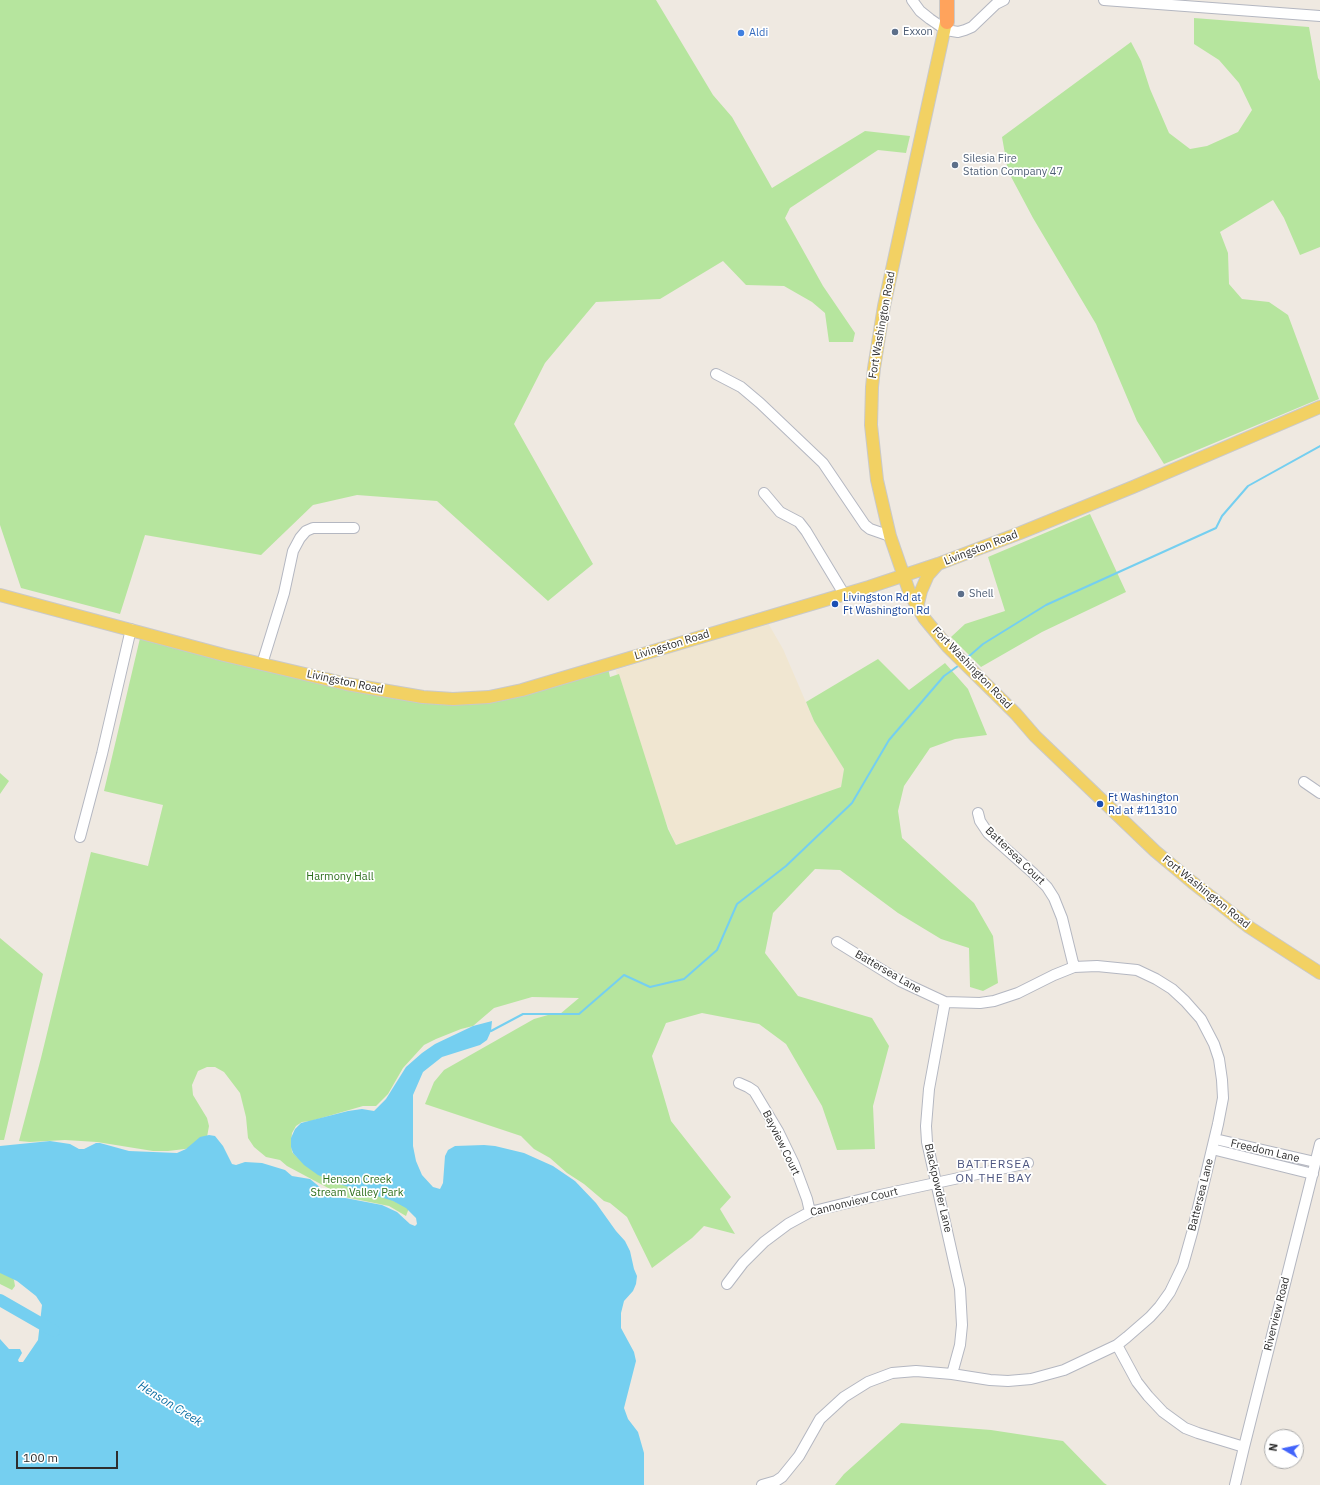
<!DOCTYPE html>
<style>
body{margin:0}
#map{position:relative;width:1320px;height:1485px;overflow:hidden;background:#efe9e1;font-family:"IBM Plex Sans",sans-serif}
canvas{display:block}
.north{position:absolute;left:1264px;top:1429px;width:40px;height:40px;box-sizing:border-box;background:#fff;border:1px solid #ababab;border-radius:50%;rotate:279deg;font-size:11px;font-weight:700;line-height:16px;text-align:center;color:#2e2e2e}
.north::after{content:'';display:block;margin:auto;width:14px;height:18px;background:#4264fb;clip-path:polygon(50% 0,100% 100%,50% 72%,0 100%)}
.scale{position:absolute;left:16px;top:1451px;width:102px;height:18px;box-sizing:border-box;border:2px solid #2e2e2e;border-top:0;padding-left:5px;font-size:12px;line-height:14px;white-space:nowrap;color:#2e2e2e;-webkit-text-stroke:3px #fff;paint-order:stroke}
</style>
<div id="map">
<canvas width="1320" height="1485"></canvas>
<div class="north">N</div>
<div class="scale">100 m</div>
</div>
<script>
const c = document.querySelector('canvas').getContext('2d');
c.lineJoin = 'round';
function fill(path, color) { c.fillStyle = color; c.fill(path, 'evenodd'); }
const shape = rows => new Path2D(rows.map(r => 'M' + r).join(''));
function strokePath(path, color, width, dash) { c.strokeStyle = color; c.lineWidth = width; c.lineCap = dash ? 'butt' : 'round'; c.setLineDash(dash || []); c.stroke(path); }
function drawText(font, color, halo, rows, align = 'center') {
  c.font = font + ' "IBM Plex Sans",sans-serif'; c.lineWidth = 3.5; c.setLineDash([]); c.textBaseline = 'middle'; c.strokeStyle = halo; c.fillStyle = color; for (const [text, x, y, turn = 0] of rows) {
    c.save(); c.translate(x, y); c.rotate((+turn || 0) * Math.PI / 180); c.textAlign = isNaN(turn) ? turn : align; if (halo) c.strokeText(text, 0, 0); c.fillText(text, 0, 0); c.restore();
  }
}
const education = shape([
 [768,623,783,649,814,721,844,769,841,787,676,845,625,729,616,670]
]);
const green = shape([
 [0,0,656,0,713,95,732,117,772,188,865,131,910,136,906,153,878,150,790,208,785,218,823,286,855,333,853,342,829,342,825,313,812,302,784,286,746,285,723,261,660,299,596,302,545,363,514,424,593,564,548,601,437,501,357,495,313,505,261,555,145,535,120,614,21,588,0,525],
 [1194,18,1309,27,1318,78,1320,81,1320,247,1300,255,1284,218,1273,200,1220,232,1228,253,1229,284,1242,299,1269,302,1288,315,1319,399,1164,464,1137,421,1096,324,1033,218,1008,171,1002,137,1131,42,1141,61,1150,89,1169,133,1190,149,1207,146,1238,132,1252,110,1239,83,1219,60,1194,44],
 [1090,514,1126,592,1042,632,981,667,951,637,965,624,1005,611,988,557],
 [141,634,231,657,458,700,608,668,610,677,619,674,668,829,676,845,841,787,844,769,814,721,806,702,878,659,909,690,945,663,968,689,987,735,955,739,930,748,904,786,898,811,902,838,974,903,993,936,998,983,983,991,970,987,969,948,941,939,898,913,840,870,815,869,773,913,765,953,798,996,872,1018,889,1046,873,1106,875,1149,837,1150,822,1106,786,1044,759,1024,702,1013,666,1023,652,1056,671,1121,731,1197,720,1209,735,1234,704,1226,692,1238,652,1268,627,1217,610,1203,604,1201,584,1184,567,1173,550,1158,534,1149,521,1136,425,1104,434,1082,444,1070,534,1019,548,1015,560,1014,579,998,532,997,494,1008,473,1026,461,1029,436,1039,424,1045,403,1068,388,1094,376,1106,363,1106,311,1121,302,1122,296,1126,292,1133,291,1142,292,1152,297,1157,409,1208,406,1216,389,1206,345,1197,287,1166,280,1160,266,1157,254,1147,248,1138,246,1117,240,1093,224,1072,215,1067,207,1067,198,1071,192,1085,193,1095,207,1118,209,1126,207,1137,193,1148,168,1151,153,1151,97,1142,65,1140,30,1142,19,1141,41,1058,91,852,148,866,163,805,104,791],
 [0,773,9,781,0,794],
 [0,938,43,974,4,1140,0,1140],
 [0,1265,11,1274,14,1280,15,1286,12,1290,0,1284],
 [901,1423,991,1430,1063,1441,1104,1483,1107,1485,835,1485,844,1474]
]);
const water = shape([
 [492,1021,491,1031,487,1040,480,1045,442,1057,423,1072,413,1095,413,1146,416,1161,422,1175,433,1187,440,1189,443,1183,445,1156,448,1150,455,1146,484,1145,495,1146,524,1153,553,1166,575,1181,596,1203,616,1231,625,1241,630,1251,634,1269,637,1276,636,1284,633,1291,624,1301,621,1313,621,1328,634,1352,636,1361,624,1408,628,1419,638,1432,644,1453,644,1485,0,1485,0,1339,9,1349,20,1349,22,1353,18,1360,19,1362,23,1362,38,1340,42,1305,36,1296,17,1281,0,1273,0,1146,50,1141,70,1144,79,1149,84,1149,96,1143,100,1143,129,1151,177,1153,186,1149,200,1137,209,1135,215,1136,223,1146,232,1164,236,1165,245,1162,262,1163,285,1170,292,1176,310,1179,327,1193,340,1197,382,1205,397,1212,410,1224,415,1226,417,1224,416,1218,406,1208,393,1201,339,1184,318,1175,304,1165,293,1153,291,1147,291,1138,295,1129,301,1123,348,1111,362,1109,374,1111,386,1099,406,1067,422,1053,435,1044,473,1026]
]);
const stream = shape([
 [967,658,983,644,1046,605,1216,528,1222,516,1248,486,1320,446],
 [491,1031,523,1014,579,1014,624,975,650,987,684,979,717,950,737,904,786,866,852,803,889,740,944,676,958,666]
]);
const river = shape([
 [0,1300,54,1331]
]);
const minor = shape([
 [912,0,920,11,930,19,946,30,958,32,965,30,972,27,996,4,1004,0],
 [1104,0,1320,16],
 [716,374,741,387,760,403,823,463,865,525,870,529,890,536],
 [764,493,780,512,799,522,806,531,844,594],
 [262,664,284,593,293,551,300,538,306,531,313,528,354,528],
 [1304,782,1320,793],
 [978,813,980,821,988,833,1033,873,1047,887,1054,898,1062,918,1074,967],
 [80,837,102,754,131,629],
 [945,1002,929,1089,926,1126,927,1142,960,1289,962,1325,960,1345,952,1374],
 [739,1083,748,1087,754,1091,778,1131,794,1164,807,1199,810,1212],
 [1215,1139,1315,1162],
 [1212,1149,1313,1174],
 [727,1284,743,1263,764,1242,788,1224,810,1212,871,1197,1028,1163],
 [1117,1345,1137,1382,1148,1396,1163,1412,1185,1428,1198,1433,1244,1447],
 [762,1485,776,1481,782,1477,799,1456,820,1419,844,1397,868,1382,892,1373,916,1371,952,1374,990,1380,1008,1381,1031,1379,1064,1370,1117,1345,1127,1337,1150,1317,1160,1306,1170,1292,1183,1265,1192,1233,1218,1124,1223,1098,1222,1080,1219,1059,1214,1044,1201,1019,1185,1001,1172,989,1156,979,1137,970,1097,966,1074,967,1054,975,1018,993,994,1001,980,1003,945,1002,900,981,837,942],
 [1235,1485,1244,1447,1320,1144]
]);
const major = shape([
 [948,13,884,306,874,368,872,387,871,425,877,480,890,536,910,594,924,618,948,647,1016,714,1035,736,1155,851,1192,882,1249,927,1320,973],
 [0,595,224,655,347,684,423,697,453,699,489,697,522,690,869,587,938,564,1020,533,1133,487,1320,407],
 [917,607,921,591,928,575,937,565]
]);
const highway = shape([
 [947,0,947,22]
]);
const markers = [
 [895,32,4,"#5c6f8a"],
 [741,33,4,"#3f7fe0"],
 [955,165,4,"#5c6f8a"],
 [961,594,4,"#5c6f8a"],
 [835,604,4,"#1a4fb4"],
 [1100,804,4,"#1a4fb4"]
];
const serviceNames = [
 ["Exxon",903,32],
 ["Silesia Fire",963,159],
 ["Station Company 47",963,172],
 ["Shell",969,594]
];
const shopNames = [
 ["Aldi",749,33]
];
const streetNames = [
 ["Fort Washington Road",882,325,-80],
 ["Livingston Road",981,548,-21],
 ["Livingston Road",672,645,-17],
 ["Fort Washington Road",972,668,46],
 ["Livingston Road",345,682,12],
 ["Battersea Court",1015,856,44],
 ["Fort Washington Road",1206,892,39],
 ["Battersea Lane",888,972,30],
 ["Bayview Court",781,1143,64],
 ["Freedom Lane",1265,1151,13],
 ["Blackpowder Lane",938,1188,77],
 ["Battersea Lane",1201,1195,-76],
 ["Cannonview Court",854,1202,-14],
 ["Riverview Road",1277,1314,-76]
];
const transitNames = [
 ["Livingston Rd at",843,598],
 ["Ft Washington Rd",843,611],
 ["Ft Washington",1108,798],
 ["Rd at #11310",1108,811]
];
const parkNames = [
 ["Harmony Hall",340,877],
 ["Henson Creek",357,1180],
 ["Stream Valley Park",357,1193]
];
const neighbourhoodNames = [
 ["BATTERSEA",994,1165],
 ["ON THE BAY",994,1179]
];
const waterNames = [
 ["Henson Creek",170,1404,32]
];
fill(education, '#f0e6d1');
fill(green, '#b6e59e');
fill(water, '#75cff0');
strokePath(stream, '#75cff0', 2);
strokePath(river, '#75cff0', 12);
strokePath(minor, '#b4b7c1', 12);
strokePath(major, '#c9c9c9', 14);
strokePath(highway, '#c9c9c9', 16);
strokePath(minor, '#fff', 10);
strokePath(major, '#f2d163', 12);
strokePath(highway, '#ffa35c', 14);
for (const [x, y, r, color] of markers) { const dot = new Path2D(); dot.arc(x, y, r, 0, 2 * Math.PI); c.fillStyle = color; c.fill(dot); strokePath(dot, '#fff', 1.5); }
drawText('11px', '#4e5e75', '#fff', serviceNames, 'left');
drawText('11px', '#366cbe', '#fff', shopNames, 'left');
drawText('11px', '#2e2e2e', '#fff', streetNames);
drawText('11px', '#164399', '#fff', transitNames, 'left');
drawText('11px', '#2c6e1b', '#fff', parkNames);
c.letterSpacing = '1px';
drawText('12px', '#4d5680', '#fff', neighbourhoodNames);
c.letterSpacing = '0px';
drawText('italic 12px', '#0d6fa3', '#fff', waterNames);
</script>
